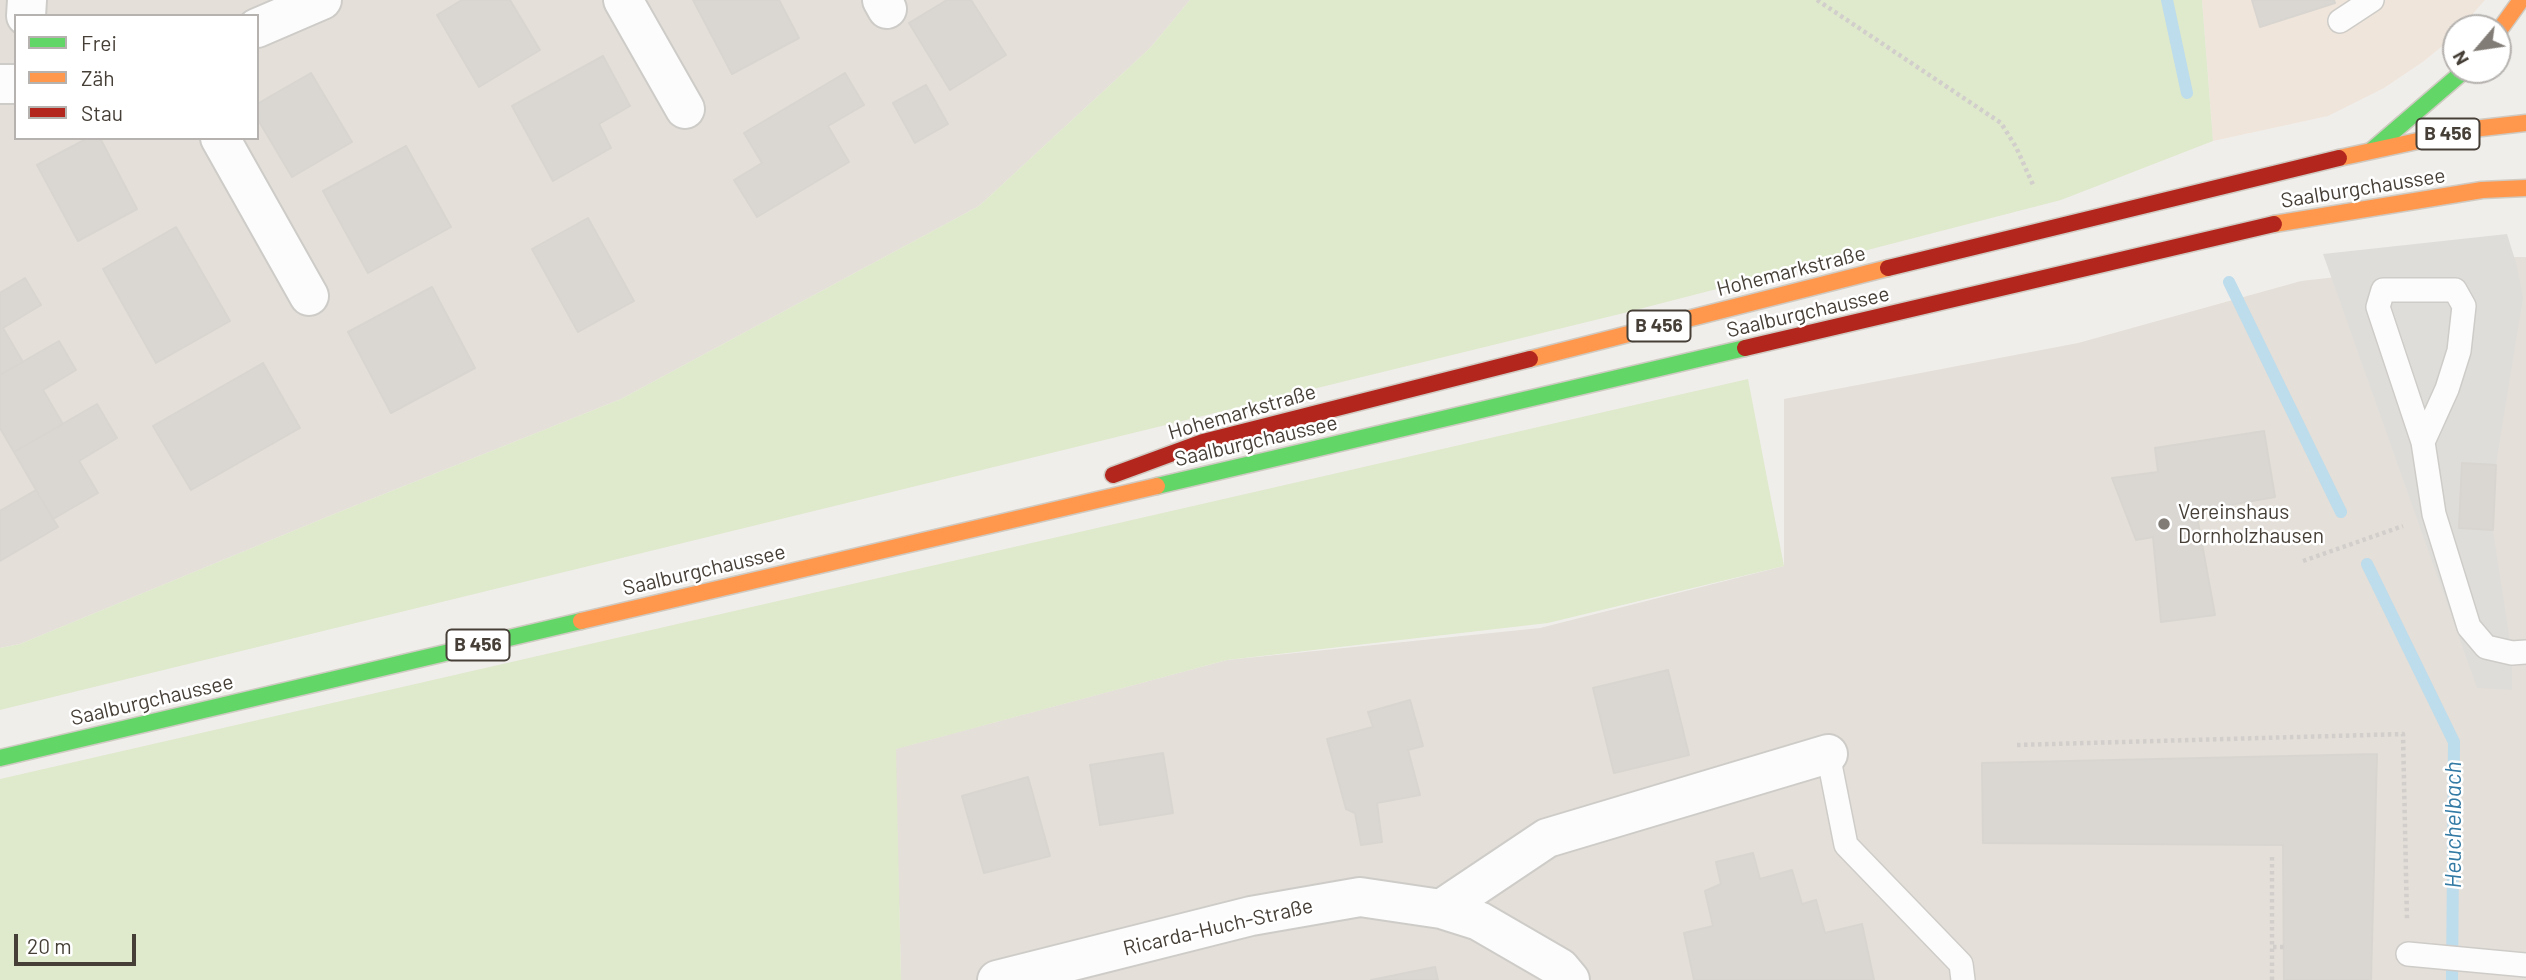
<!DOCTYPE html>
<meta charset="utf-8">
<style>
body{margin:0}
#map{position:relative;width:2526px;height:980px;overflow:hidden;background:#f0eeeb;font-family:Barlow,sans-serif}
canvas{display:block}
.legend{position:absolute;left:14px;top:14px;width:245px;height:126px;box-sizing:border-box;background:#fff;border:2px solid #b5b2af;margin:0;padding:9px 12px;list-style:none;font-size:21px;color:#463f37}
.legend li{display:flex;align-items:center;gap:14px;height:35px}
.legend b{width:35px;border:2px solid #b5b2af}
.north{position:absolute;left:2442px;top:14px;width:70px;height:70px;box-sizing:border-box;background:#fff;border:2px solid #b5b2af;border-radius:50%;rotate:241deg;font-size:19px;font-weight:700;line-height:28px;text-align:center;color:#463f37}
.north::after{content:'';display:block;margin:auto;width:24px;height:32px;background:#827c76;clip-path:polygon(50% 0,100% 100%,50% 72%,0 100%)}
.scale{position:absolute;left:14px;top:934px;width:122px;height:32px;box-sizing:border-box;border:4px solid #463f37;border-top:0;padding-left:9px;font-size:21px;line-height:24px;white-space:nowrap;color:#463f37;-webkit-text-stroke:5px #fff;paint-order:stroke}
</style>
<div id="map">
<canvas width="2526" height="980"></canvas>
<ul class="legend">
<li><b style="height:9px;background:#63d668"></b>Frei</li>
<li><b style="height:9px;background:#ff974d"></b>Zäh</li>
<li><b style="height:9px;background:#b3261e"></b>Stau</li>
</ul>
<div class="north">N</div>
<div class="scale">20 m</div>
</div>
<script>
const c = document.querySelector('canvas').getContext('2d');
c.lineJoin = 'round';
function fill(path, color) { c.fillStyle = color; c.fill(path, 'evenodd'); }
const shape = rows => new Path2D(rows.map(r => 'M' + r).join(''));
function strokePath(path, color, width, dash) { c.strokeStyle = color; c.lineWidth = width; c.lineCap = dash ? 'butt' : 'round'; c.setLineDash(dash || []); c.stroke(path); }
function drawText(font, color, halo, rows, align = 'center') {
  c.font = font + ' Barlow,sans-serif'; c.lineWidth = 5; c.setLineDash([]); c.textBaseline = 'middle'; c.strokeStyle = halo; c.fillStyle = color; for (const [text, x, y, turn = 0] of rows) {
    c.save(); c.translate(x, y); c.rotate((+turn || 0) * Math.PI / 180); c.textAlign = isNaN(turn) ? turn : align; if (halo) c.strokeText(text, 0, 0); c.fillText(text, 0, 0); c.restore();
  }
}
const residential = shape([
 [0,0,1190,0,1150,48,979,206,621,399,334,514,20,644,0,648],
 [16,16,257,16,257,138,16,138],
 [2514,257,2526,257,2526,980,901,980,895,749,1227,660,1540,628,1784,566,1784,399,2078,343,2301,281]
]);
const commercial = shape([
 [2202,0,2485,0,2460,28,2456,28,2456,33,2446,43,2424,61,2384,88,2328,116,2213,141]
]);
const green = shape([
 [1190,0,2202,0,2213,141,2061,200,1624,313,0,710,0,648,20,644,334,514,621,399,979,206,1150,48],
 [1748,379,1784,566,1548,623,1227,660,896,749,901,980,0,980,0,779]
]);
const parking = shape([
 [2507,234,2517,266,2523,298,2496,465,2462,464,2459,528,2493,530,2512,653,2512,690,2477,688,2323,254]
]);
const stream = shape([
 [2167,0,2187,93],
 [2229,282,2341,512],
 [2367,564,2454,742,2452,980]
]);
const building = shape([
 [462,0,510,0,540,50,479,87,437,15,462,0],
 [693,0,779,0,799,38,732,74,693,0],
 [947,0,971,0,1006,55,950,90,909,23,947,0],
 [2252,0,2334,0,2335,3,2260,27,2252,0],
 [603,56,630,106,599,124,611,148,553,181,512,106,603,56],
 [311,73,352,142,292,177,257,118,257,104,311,73],
 [845,73,864,105,828,126,849,162,757,217,734,180,762,163,744,133,845,73],
 [926,85,948,124,915,143,893,103,926,85],
 [88,138,100,138,137,209,78,241,37,165,88,138],
 [406,146,451,227,368,273,323,191,406,146],
 [588,218,634,301,578,332,532,249,588,218],
 [176,227,230,321,156,363,103,269,176,227],
 [25,278,41,305,3,328,23,362,0,375,0,293,25,278],
 [432,287,475,368,391,413,348,332,432,287],
 [59,341,76,370,43,390,63,424,14,452,0,428,0,375,59,341],
 [263,363,300,428,191,490,153,426,263,363],
 [97,404,117,438,79,461,98,493,53,519,14,452,97,404],
 [2264,431,2275,497,2196,511,2215,615,2161,622,2153,537,2136,540,2112,478,2158,472,2155,448,2264,431],
 [2462,463,2496,465,2493,530,2459,528,2462,463],
 [36,490,58,527,0,561,0,511,36,490],
 [1668,670,1689,755,1614,773,1593,688,1668,670],
 [1410,700,1423,746,1408,750,1420,795,1377,803,1382,842,1361,845,1355,813,1346,809,1327,739,1373,727,1368,712,1410,700],
 [1163,753,1173,813,1100,825,1090,765,1163,753],
 [2377,754,2371,980,2284,980,2283,845,1983,843,1982,763,2377,754],
 [1028,777,1050,856,984,873,962,796,1028,777],
 [1753,853,1760,879,1792,870,1802,904,1816,900,1825,933,1862,924,1874,980,1694,980,1684,933,1713,926,1705,891,1721,884,1716,862,1753,853],
 [1435,967,1438,980,1371,980,1435,967]
]);
const path = shape([
 [1817,0,2001,123,2016,147,2034,187],
 [2303,561,2403,526],
 [2017,745,2403,734,2407,921],
 [2272,857,2272,947,2284,947],
 [2272,980,2272,947]
]);
const lane = shape([
 [2340,21,2372,0],
 [2423,442,2447,389,2459,351,2464,306,2455,290,2383,290,2378,307,2423,442,2434,514,2469,627,2486,647,2512,653,2526,652],
 [1828,754,1846,845,1961,964,1963,980],
 [2408,954,2526,965]
]);
const street = shape([
 [623,0,685,109],
 [882,0,887,9],
 [26,16,27,0],
 [257,28,322,0],
 [0,84,16,84],
 [220,138,309,296],
 [1441,909,1547,838,1828,754],
 [997,980,1251,916,1360,897,1441,909,1479,921,1560,968,1570,980]
]);
const fast = shape([
 [2372,150,2465,70],
 [1157,486,1745,348],
 [0,758,581,621]
]);
const slow = shape([
 [2498,32,2521,0],
 [2339,158,2473,129,2526,123],
 [2274,224,2482,190,2526,188],
 [1530,359,1888,268],
 [581,621,1157,486]
]);
const jam = shape([
 [1888,268,2339,158],
 [1745,348,2274,224],
 [1113,475,1203,442,1530,359]
]);
const markers = [
 [2164,524,7,"#827c76"]
];
const shields = [
 [2448,134,63],
 [1659,326,63],
 [478,645,63]
];
const shieldNames = [
 ["B 456",2448,134],
 ["B 456",1659,326],
 ["B 456",478,645]
];
const streetNames = [
 ["Saalburgchaussee",2363,188,-9],
 ["Hohemarkstraße",1791,271,-14],
 ["Saalburgchaussee",1808,312,-13],
 ["Hohemarkstraße",1242,412,-16],
 ["Saalburgchaussee",1256,441,-13],
 ["Saalburgchaussee",704,570,-13],
 ["Saalburgchaussee",152,700,-13],
 ["Ricarda-Huch-Straße",1218,927,-13]
];
const poiNames = [
 ["Vereinshaus",2178,512],
 ["Dornholzhausen",2178,536]
];
const waterNames = [
 ["Heuchelbach",2453,825,-90]
];
fill(residential, '#e4dfd8');
fill(commercial, '#efe5db');
fill(green, '#dfe9cc');
fill(parking, '#dfddda');
strokePath(stream, '#bddcec', 12);
fill(building, '#dad7d3');
strokePath(building, '#d8d5d0', 2);
strokePath(lane, '#ceccc8', 26);
strokePath(street, '#ceccc8', 42);
strokePath(fast, '#cfcac2', 19);
strokePath(slow, '#cfcac2', 19);
strokePath(jam, '#cfcac2', 19);
strokePath(path, '#d1cecb', 4.5, [3.5, 3.5]);
strokePath(lane, '#fdfcfc', 23);
strokePath(street, '#fdfcfc', 38);
strokePath(fast, '#63d668', 16);
strokePath(slow, '#ff974d', 16);
strokePath(jam, '#b3261e', 16);
for (const [x, y, r, color] of markers) { const dot = new Path2D(); dot.arc(x, y, r, 0, 2 * Math.PI); c.fillStyle = color; c.fill(dot); strokePath(dot, '#fff', 2.5); }
for (const [x, y, w] of shields) { const box = new Path2D(); box.roundRect(x - w / 2, y - 15.5, w, 31, 5); c.fillStyle = '#fff'; c.fill(box); strokePath(box, '#463f37', 2); }
drawText('bold 19px', '#463f37', null, shieldNames);
drawText('21px', '#463f37', '#fff', streetNames);
drawText('21px', '#463f37', '#fff', poiNames, 'left');
drawText('italic 23px', '#337ba5', '#fff', waterNames);
</script>
